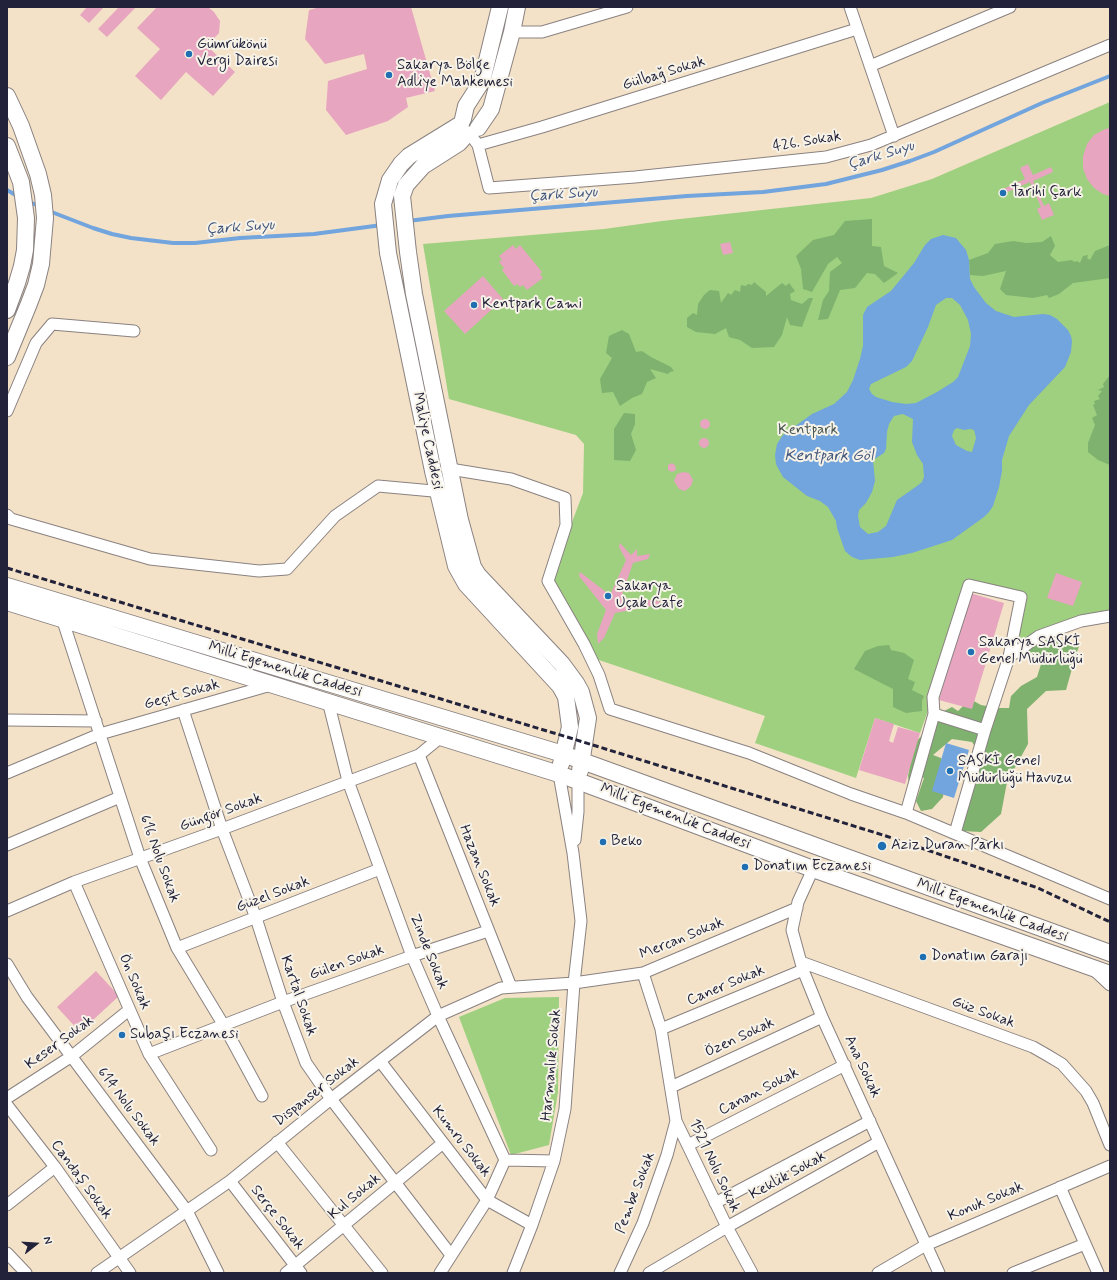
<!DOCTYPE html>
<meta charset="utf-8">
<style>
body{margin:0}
#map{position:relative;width:1117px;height:1280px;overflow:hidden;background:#f3e2c7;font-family:Mynerve,sans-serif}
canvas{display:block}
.frame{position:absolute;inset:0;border:8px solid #22223b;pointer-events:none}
.north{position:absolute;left:16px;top:1224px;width:40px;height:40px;-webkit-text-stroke:3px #f7f3e8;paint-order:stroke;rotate:73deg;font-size:11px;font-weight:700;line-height:16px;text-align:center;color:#22223b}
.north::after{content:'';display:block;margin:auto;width:14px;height:18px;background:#22223b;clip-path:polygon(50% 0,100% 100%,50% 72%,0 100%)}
</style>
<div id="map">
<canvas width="1117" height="1280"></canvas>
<div class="frame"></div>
<div class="north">N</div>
</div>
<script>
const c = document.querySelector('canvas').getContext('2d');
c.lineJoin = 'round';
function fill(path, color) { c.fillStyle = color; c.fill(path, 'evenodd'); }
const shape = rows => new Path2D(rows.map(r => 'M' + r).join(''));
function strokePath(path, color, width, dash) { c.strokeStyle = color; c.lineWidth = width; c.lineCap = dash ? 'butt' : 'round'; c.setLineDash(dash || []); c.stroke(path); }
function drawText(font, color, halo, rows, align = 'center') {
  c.font = font + ' Mynerve,sans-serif'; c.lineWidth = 4; c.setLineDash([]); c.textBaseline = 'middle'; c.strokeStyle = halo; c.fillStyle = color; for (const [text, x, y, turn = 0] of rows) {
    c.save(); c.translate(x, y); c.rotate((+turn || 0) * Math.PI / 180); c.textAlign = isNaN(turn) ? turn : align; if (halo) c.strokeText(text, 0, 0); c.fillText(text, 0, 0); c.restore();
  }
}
const green = shape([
 [1110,102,1110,616,1081,621,1009,657,1021,597,970,585,933,697,920,733,875,718,856,778,755,743,765,716,590,657,549,583,583,493,584,444,576,435,449,399,423,244,604,229,662,221,871,198,932,179],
 [559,997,558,1092,549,1145,511,1155,459,1017,505,998]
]);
const forest = shape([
 [872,219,872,246,881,247,884,266,898,273,884,283,875,274,867,273,855,288,840,290,828,319,818,320,823,300,829,291,830,272,842,263,837,257,828,264,812,292,803,289,801,269,796,256,813,240,834,235,845,221],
 [1051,236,1055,246,1050,255,1058,262,1072,260,1074,262,1077,261,1080,263,1083,256,1088,255,1087,258,1090,260,1095,251,1110,245,1110,278,1073,283,1059,294,1049,298,1047,295,1033,298,1006,295,1000,289,1006,271,983,276,970,275,969,260,988,253,995,244,1013,241,1026,243,1042,242],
 [754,282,766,292,766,296,782,283,786,286,789,283,795,291,790,294,791,300,802,304,809,298,813,298,802,327,790,325,787,317,782,335,774,347,752,348,740,340,729,337,726,328,715,334,696,332,687,327,687,318,693,313,697,315,698,304,704,295,710,290,719,291,721,303,728,293,731,295,735,290,740,292,741,285,746,286,748,284,752,285],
 [622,330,629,334,636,352,642,351,651,357,671,367,674,371,670,372,668,374,650,369,656,378,647,382,642,394,632,398,620,406,613,392,602,393,600,379,612,358,606,353,609,336],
 [1110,375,1110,465,1098,460,1088,452,1088,443,1095,425,1092,418,1097,415,1093,405,1095,404,1094,401,1100,399,1098,396,1102,391,1098,390,1104,387,1103,384],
 [624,413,635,414,635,424,631,434,636,450,630,461,614,460,614,429],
 [1042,630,1052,634,1065,642,1080,643,1075,658,1066,690,1046,691,1027,709,1028,744,1007,782,1001,814,981,832,962,831,957,809,981,755,972,742,952,739,933,755,941,758,946,775,943,797,932,809,921,811,916,801,924,778,921,777,909,785,908,776,914,744,944,711,952,707,958,711,970,699,981,705,998,708,1009,708,1011,696,1021,686,1037,677,1042,661,1028,650,1030,634],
 [889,645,891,650,904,653,914,660,908,679,915,682,912,690,924,696,922,701,922,711,906,713,893,707,893,689,854,669,865,651,878,646]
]);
const water = shape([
 [943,235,956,238,966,250,969,260,970,279,974,287,986,303,996,311,1014,317,1043,314,1050,315,1057,319,1068,330,1071,336,1072,341,1071,352,1065,367,1029,405,1009,436,1002,460,1002,471,999,487,993,506,989,512,984,517,952,540,912,553,893,557,860,560,852,557,845,551,837,528,836,521,828,507,820,501,807,496,783,477,778,468,776,464,775,455,777,444,783,435,812,414,834,404,847,392,853,380,860,359,863,346,863,315,867,307,891,291,914,263,925,245,931,239],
 [946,298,952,298,960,305,968,320,971,334,970,346,958,377,953,382,937,392,916,403,906,404,892,402,876,397,872,394,869,389,871,384,906,367,912,361,928,327,936,305],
 [903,414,913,419,912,442,917,455,923,464,924,477,922,482,917,486,897,500,886,526,878,532,868,534,860,527,858,516,859,510,866,503,872,492,875,481,873,460,884,453,886,449,887,432,889,424,894,416],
 [957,428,964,430,970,429,974,430,976,438,972,452,967,451,956,445,952,436,954,430],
 [946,743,969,750,954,798,932,791]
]);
const stream = shape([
 [7,190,19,197],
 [27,201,41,207],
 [49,211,93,228,112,234,131,238,173,243,195,243,240,238,314,234,382,225],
 [408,221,448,216,687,196,763,192,826,184,882,170,910,161,934,152,1042,103,1110,76]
]);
const building = shape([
 [87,7,104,7,89,23,80,15],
 [119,7,136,7,107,37,98,29],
 [157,7,208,7,214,12,220,21,219,33,207,46,235,72,213,96,186,72,161,100,135,76,160,49,137,28],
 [320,7,411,7,435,91,406,98,408,107,388,121,346,135,326,110,328,81,367,69,364,54,325,64,305,39,309,10],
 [1110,128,1110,196,1103,194,1094,188,1087,179,1083,168,1083,156,1087,144,1094,135,1105,129],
 [1028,164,1033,175,1051,167,1053,172,1033,181,1044,206,1049,203,1054,215,1042,220,1037,209,1041,207,1030,182,1001,195,999,191,1025,179,1020,168],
 [730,242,733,253,723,255,720,244],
 [513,245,516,249,520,245,542,272,540,274,543,278,527,290,523,285,520,287,517,284,514,286,502,270,504,268,499,262,502,260,499,256],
 [483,276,503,299,465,334,444,311],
 '700 424a5 5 0 1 1 10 0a5 5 0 1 1-10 0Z',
 '699 443a5 5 0 1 1 10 0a5 5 0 1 1-10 0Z',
 [672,463,675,465,676,470,672,472,668,470,668,465],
 [683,472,689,473,693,480,691,486,685,491,679,489,674,481,677,474],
 [620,543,631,555,637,549,637,556,650,554,648,559,633,563,621,598,661,601,658,605,615,613,604,638,598,644,597,634,606,610,579,576,580,572,606,592,611,593,626,560,619,547],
 [1056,573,1082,582,1073,606,1047,598],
 [970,593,1004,603,972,709,939,700],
 [875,718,894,724,889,741,893,743,898,727,920,733,905,784,859,770],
 [96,971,119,996,80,1032,57,1007]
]);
const street = shape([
 [850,7,894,136],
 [512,32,542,32,627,7],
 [870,66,1010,7],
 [470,134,478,145,489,188,635,177,826,157,871,145,1110,45],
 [478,145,542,127,857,29],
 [7,411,36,343,52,324,134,331],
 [450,469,511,479,565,498,566,525,548,581,584,644,599,675,610,709,749,753,851,794,906,813,1110,899],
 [7,515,11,519,150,559,259,571,287,569,335,516,378,486,444,492],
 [62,618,140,858,177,948,223,1024,262,1096],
 [1009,657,1039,636,1081,621,1110,616],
 [328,701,348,781,412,956,438,1016,505,1160,554,1161],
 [183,710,222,829,256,918,283,1002,306,1063,331,1099,451,1255],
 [934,714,933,697,969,585,1021,597,1009,657,985,730],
 [7,720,96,721],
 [419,755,511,987],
 [7,773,100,734,271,685],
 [906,813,934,714,985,730,955,833],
 [575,840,578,812,578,781],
 [7,845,120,797],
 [813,869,798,902,792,930,803,970,822,1017,939,1273],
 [74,882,149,1054,211,1150],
 [7,911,74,882,222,829,419,755,441,737],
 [177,948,380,869],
 [801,962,1033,1047,1047,1055,1062,1064,1086,1091,1093,1103,1110,1145],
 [7,964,27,997,187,1211,218,1273],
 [1095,971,1110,985],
 [643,973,661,1029,676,1121,727,1227,752,1273],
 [661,1029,803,970],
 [149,1054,283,1002,412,956,488,931],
 [380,1061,487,1200,532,1225],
 [671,1087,822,1017],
 [7,1098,72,1056,129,1010],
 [7,1105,55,1167,130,1273],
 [277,1142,382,1273],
 [688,1145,845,1065],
 [230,1181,301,1273],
 [1060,1187,1098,1273],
 [715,1203,870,1121],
 [7,1205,55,1167],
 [7,1253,26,1273],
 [97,1273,230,1181,331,1099,438,1016,501,988,574,983,643,973,797,908],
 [286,1273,443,1143],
 [440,1273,487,1200,505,1160],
 [513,1273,532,1225,554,1161,565,1109,574,983,581,921,573,853,559,774],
 [620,1273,643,1223,667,1155,676,1121],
 [649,1273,727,1227,879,1142],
 [878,1273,926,1245,1110,1166],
 [1013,1273,1085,1244]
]);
const secondary = shape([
 [7,96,21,126,38,174,43,195,45,218,41,264,36,285,28,306,7,357],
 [463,119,466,106,482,81,500,7],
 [461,124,409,156,401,164,390,180,383,204,388,253,433,471,456,566,466,584,560,686,566,697,570,727,561,764],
 [478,128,491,109,512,32,517,7],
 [467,134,459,143,423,166,406,185,402,196,408,252,414,294,460,520,473,567,478,575,562,664,576,683,581,692,588,718,580,771],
 [7,146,21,182,26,218,25,250,22,266,17,283,7,310],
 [7,586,563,754,1110,953],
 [7,602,559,774,813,869,1110,974]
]);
const rail = shape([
 [7,568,567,737,886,836,1038,888,1110,922]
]);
const markers = [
 [189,54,4,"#1f6fb2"],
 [389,75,4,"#1f6fb2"],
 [1003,193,4,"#1f6fb2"],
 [474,305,4,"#1f6fb2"],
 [608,596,4,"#1f6fb2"],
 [971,652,4,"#1f6fb2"],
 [950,771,4,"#1f6fb2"],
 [603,842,4,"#1f6fb2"],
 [882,846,5,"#1f6fb2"],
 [745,867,4,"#1f6fb2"],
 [923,957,4,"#1f6fb2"],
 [122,1035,4,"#1f6fb2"]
];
const poiNames = [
 ["Gümrükönü",197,45],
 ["Vergi Dairesi",197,62],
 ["Sakarya Bölge",397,66],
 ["Adliye Mahkemesi",397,83],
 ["Tarihi Çark",1011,193],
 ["Kentpark Cami",482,305],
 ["Sakarya",616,587],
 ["Uçak Cafe",616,604],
 ["Sakarya SASKİ",979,643],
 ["Genel Müdürlüğü",979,660],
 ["SASKİ Genel",958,762],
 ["Müdürlüğü Havuzu",958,779],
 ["Beko",611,842],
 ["Aziz Duran Parkı",891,846],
 ["Donatım Eczanesi",753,867],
 ["Donatım Garajı",931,957],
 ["Subaşı Eczanesi",130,1035]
];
const streetNames = [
 ["Gülbağ Sokak",664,74,-17],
 ["426. Sokak",807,142,-9],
 ["Maliye Caddesi",427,441,78],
 ["Milli Egemenlik Caddesi",285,670,17],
 ["Geçit Sokak",182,695,-16],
 ["Güngör Sokak",221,813,-20],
 ["Milli Egemenlik Caddesi",675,817,21],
 ["616 Nolu Sokak",159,859,70],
 ["Hazan Sokak",479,866,68],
 ["Güzel Sokak",273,895,-21],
 ["Milli Egemenlik Caddesi",992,911,20],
 ["Mercan Sokak",682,939,-22],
 ["Zinde Sokak",428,952,68],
 ["Gülen Sokak",347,963,-20],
 ["Ön Sokak",134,982,67],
 ["Caner Sokak",726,986,-23],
 ["Kartal Sokak",298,996,71],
 ["Güz Sokak",983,1013,20],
 ["Özen Sokak",740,1038,-25],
 ["Keser Sokak",60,1043,-36],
 ["Harmanlık Sokak",552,1065,-85],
 ["Ana Sokak",862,1067,65],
 ["Dispanser Sokak",317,1092,-38],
 ["Canan Sokak",759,1092,-27],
 ["614 Nolu Sokak",128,1107,53],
 ["Kumru Sokak",461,1142,52],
 ["1521 Nolu Sokak",714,1166,65],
 ["Keklik Sokak",788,1176,-29],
 ["Candaş Sokak",81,1180,54],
 ["Pembe Sokak",636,1193,-69],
 ["Kul Sokak",355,1197,-40],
 ["Konuk Sokak",986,1202,-23],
 ["Serçe Sokak",277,1218,52]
];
const parkNames = [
 ["Kentpark",808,431]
];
const waterNames = [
 ["Çark Suyu",881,156,-17],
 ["Çark Suyu",563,195,-4],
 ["Çark Suyu",240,228,-4],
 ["Kentpark Göl",829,457]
];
fill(green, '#9ed080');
fill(forest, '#7eb26e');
fill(water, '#72a4dd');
strokePath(stream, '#72a4dd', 4);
fill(building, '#e7a5bf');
strokePath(street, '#8a8281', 13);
strokePath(secondary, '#8a8281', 18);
strokePath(street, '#fff', 11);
strokePath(secondary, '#fff', 16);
strokePath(rail, '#22223b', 3, [6, 3]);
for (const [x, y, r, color] of markers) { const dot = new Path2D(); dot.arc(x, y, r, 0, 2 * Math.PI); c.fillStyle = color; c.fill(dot); strokePath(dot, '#f7f3e8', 1.5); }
drawText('15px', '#22223b', '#f7f3e8', poiNames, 'left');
drawText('15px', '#22223b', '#f7f3e8', streetNames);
drawText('15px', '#475650', '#f7f3e8', parkNames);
drawText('italic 16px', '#42567c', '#f7f3e8', waterNames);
</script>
